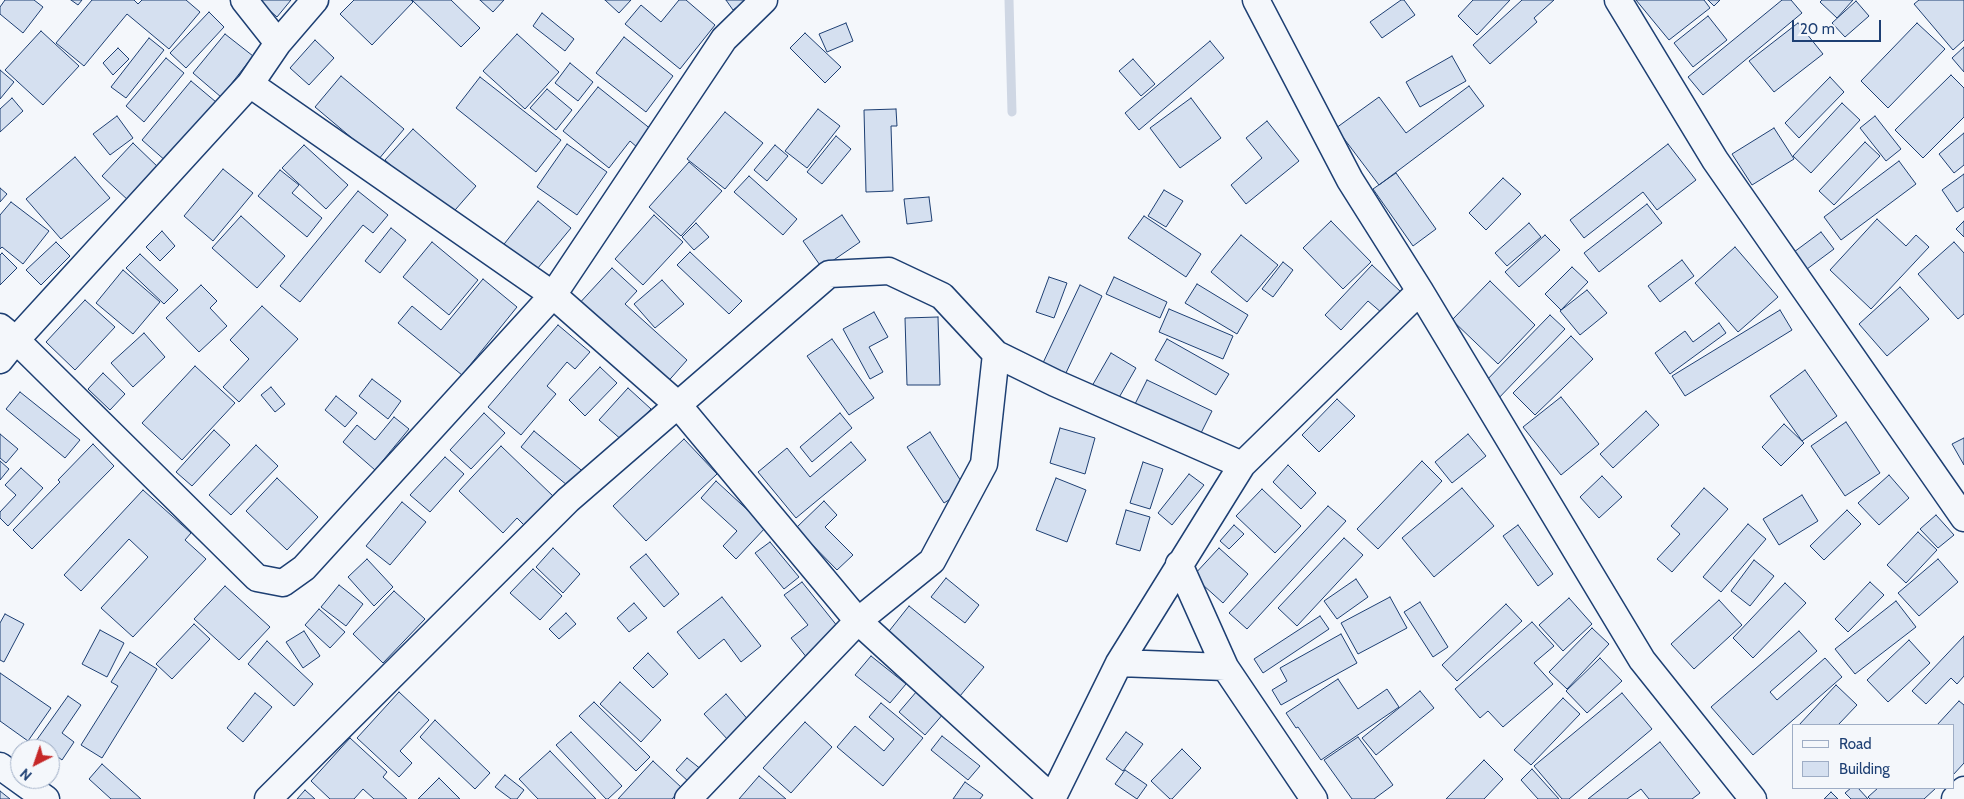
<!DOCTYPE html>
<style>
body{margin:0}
#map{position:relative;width:1964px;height:799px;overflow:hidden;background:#f4f7fb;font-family:Cabin,sans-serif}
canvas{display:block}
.legend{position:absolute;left:1792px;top:724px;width:162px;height:65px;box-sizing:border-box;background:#f4f7fb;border:1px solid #9eadc5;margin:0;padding:6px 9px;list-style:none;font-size:15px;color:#1d3f73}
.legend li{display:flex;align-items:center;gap:10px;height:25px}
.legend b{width:25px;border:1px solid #9eadc5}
.north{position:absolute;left:10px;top:739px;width:50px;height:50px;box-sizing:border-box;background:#f4f7fb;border:1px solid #9eadc5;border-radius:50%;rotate:221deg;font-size:14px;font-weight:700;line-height:20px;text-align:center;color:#1d3f73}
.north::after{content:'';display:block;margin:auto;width:18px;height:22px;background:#c62828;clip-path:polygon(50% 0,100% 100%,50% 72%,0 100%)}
.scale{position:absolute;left:1792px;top:20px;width:89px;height:22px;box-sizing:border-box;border:2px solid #1d3f73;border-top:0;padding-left:6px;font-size:15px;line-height:18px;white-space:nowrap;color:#1d3f73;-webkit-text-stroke:4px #f4f7fb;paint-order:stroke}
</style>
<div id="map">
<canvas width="1964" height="799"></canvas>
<ul class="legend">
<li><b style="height:6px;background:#f4f7fb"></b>Road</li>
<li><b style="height:14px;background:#d5e0f0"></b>Building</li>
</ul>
<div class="north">N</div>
<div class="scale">20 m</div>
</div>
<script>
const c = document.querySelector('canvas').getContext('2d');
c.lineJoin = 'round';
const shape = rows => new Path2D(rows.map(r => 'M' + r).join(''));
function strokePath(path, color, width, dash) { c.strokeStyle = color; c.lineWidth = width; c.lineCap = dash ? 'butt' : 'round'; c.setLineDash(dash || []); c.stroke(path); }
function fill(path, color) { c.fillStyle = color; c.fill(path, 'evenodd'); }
const stream = shape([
 [1009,0,1012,112]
]);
const building = shape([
 [5,0,34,0,43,7,23,33,0,14,0,7,5,0],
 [71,0,82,0,78,5,71,0],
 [92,0,134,0,138,4,142,0,186,0,200,12,169,49,127,14,84,66,56,43,92,0],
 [258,0,291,0,277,17,258,0],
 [354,0,411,0,413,2,372,45,340,14,354,0],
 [412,0,451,0,480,28,461,47,412,0],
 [480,0,504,0,493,12,480,0],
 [605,0,631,0,619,13,605,0],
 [679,0,686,0,715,25,680,69,625,24,641,5,661,22,679,0],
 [726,0,747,0,733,10,726,0],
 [1401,0,1404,0,1415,15,1382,38,1370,22,1401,0],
 [1473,0,1510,0,1477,35,1458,16,1473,0],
 [1522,0,1554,0,1534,18,1537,22,1490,64,1473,45,1522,0],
 [1636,0,1704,0,1710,8,1669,40,1636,0],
 [1708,0,1720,0,1714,6,1708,0],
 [1782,0,1791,0,1802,13,1703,95,1688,77,1782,0],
 [1822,0,1853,0,1837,18,1820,2,1822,0],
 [1919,0,1964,0,1964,40,1953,50,1914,4,1919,0],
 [1856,1,1869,16,1845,37,1832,23,1856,1],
 [209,12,224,27,186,68,170,53,209,12],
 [542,13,574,39,565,51,533,26,542,13],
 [1708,16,1727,40,1693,67,1674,43,1708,16],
 [846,23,853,41,827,52,819,34,846,23],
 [1798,23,1823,54,1774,92,1749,61,1798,23],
 [1917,23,1945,49,1888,108,1861,81,1917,23],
 [41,31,79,66,43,105,5,70,41,31],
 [805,33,841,67,825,83,790,48,805,33],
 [225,34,253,56,221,97,193,73,225,34],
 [517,34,559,72,525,109,483,71,517,34],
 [624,37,673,76,646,112,596,73,624,37],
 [149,38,164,50,126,98,111,87,149,38],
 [315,40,334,58,309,85,290,68,315,40],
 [1210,41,1224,58,1139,130,1125,113,1210,41],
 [1964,47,1964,72,1952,58,1964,47],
 [118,48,129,59,113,75,103,63,118,48],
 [1452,56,1466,81,1420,107,1406,82,1452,56],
 [166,58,184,73,144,122,126,106,166,58],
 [1133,59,1155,84,1141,96,1119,71,1133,59],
 [570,63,593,82,578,101,555,83,570,63],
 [0,70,14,82,0,99,0,70],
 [1951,75,1964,88,1964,117,1923,158,1895,130,1951,75],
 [341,76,404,129,378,160,315,107,341,76],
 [480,77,561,140,536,172,456,108,480,77],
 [1830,77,1844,92,1799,138,1785,123,1830,77],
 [191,81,216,102,167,162,142,140,191,81],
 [1469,86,1484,106,1379,185,1336,128,1379,97,1406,133,1469,86],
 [598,87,652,130,638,148,630,141,609,168,563,131,598,87],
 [547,89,572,110,556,130,530,108,547,89],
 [12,98,23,111,0,132,0,109,12,98],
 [1191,98,1221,138,1180,168,1150,128,1191,98],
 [1842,103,1860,120,1811,173,1793,156,1842,103],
 [818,109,840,126,807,168,785,151,818,109],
 [896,109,897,126,891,126,893,191,866,192,864,110,896,109],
 [725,112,763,143,725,189,687,159,725,112],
 [117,116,133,138,110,155,93,134,117,116],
 [1875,116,1901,149,1886,161,1860,128,1875,116],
 [1267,121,1299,161,1246,204,1231,185,1262,158,1246,138,1267,121],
 [1774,128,1794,159,1752,185,1732,154,1774,128],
 [413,129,476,186,449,217,385,160,413,129],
 [1964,133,1964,165,1954,173,1939,154,1964,133],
 [836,136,851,149,822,184,807,172,836,136],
 [1865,142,1880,156,1834,205,1819,191,1865,142],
 [133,143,160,169,129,201,102,176,133,143],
 [567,144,607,172,577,215,537,187,567,144],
 [1668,144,1696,180,1657,210,1643,192,1584,238,1570,220,1668,144],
 [304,145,348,185,326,209,282,168,304,145],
 [775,145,788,156,767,181,754,170,775,145],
 [75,157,110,198,61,239,26,199,75,157],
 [1899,161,1916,184,1841,240,1824,217,1899,161],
 [689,162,722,191,681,236,649,207,689,162],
 [223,169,253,193,213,241,184,216,223,169],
 [280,170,299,185,292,193,322,218,307,237,258,196,280,170],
 [1396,173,1436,229,1413,246,1373,189,1396,173],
 [1964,174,1964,207,1957,212,1942,190,1964,174],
 [749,176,797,219,783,235,734,192,749,176],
 [1503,178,1521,194,1486,230,1469,213,1503,178],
 [0,188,7,194,0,202,0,188],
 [1164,190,1183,201,1166,227,1148,216,1164,190],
 [358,191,388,215,373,233,363,225,300,302,280,286,358,191],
 [929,197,932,221,907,224,904,199,929,197],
 [538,201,571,228,533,274,501,248,538,201],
 [11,202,49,231,23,264,2,247,0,249,0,215,11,202],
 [1647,204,1662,223,1599,272,1584,253,1647,204],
 [654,215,683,242,643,285,615,259,654,215],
 [842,215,860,242,822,268,803,241,842,215],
 [241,216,285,256,257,288,212,248,241,216],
 [1144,216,1201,254,1186,277,1128,238,1144,216],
 [1877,219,1906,246,1916,235,1929,247,1871,309,1830,270,1877,219],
 [1331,221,1371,262,1343,289,1303,248,1331,221],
 [1964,221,1964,237,1956,229,1964,221],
 [696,223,709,237,694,250,682,237,696,223],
 [1529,223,1541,237,1507,266,1495,253,1529,223],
 [391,228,406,240,380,273,365,261,391,228],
 [162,231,175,246,160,261,146,247,162,231],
 [1821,232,1834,249,1807,269,1794,252,1821,232],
 [1241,235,1278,265,1247,302,1211,272,1241,235],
 [1545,235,1560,250,1519,287,1505,272,1545,235],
 [56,242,70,256,41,285,26,270,56,242],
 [432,242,478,280,449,315,403,277,432,242],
 [1954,242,1964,253,1964,314,1958,319,1918,274,1954,242],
 [1735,247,1778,297,1738,332,1695,283,1735,247],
 [690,252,742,301,729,314,677,265,690,252],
 [2,253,17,268,0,285,0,255,2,253],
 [140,254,178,290,164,304,126,268,140,254],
 [1682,260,1694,276,1660,302,1648,286,1682,260],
 [1283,262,1293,270,1273,297,1262,289,1283,262],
 [1372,265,1401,292,1382,313,1368,301,1341,330,1325,315,1372,265],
 [1572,267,1588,282,1561,310,1545,294,1572,267],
 [612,268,637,291,625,304,687,360,664,386,576,307,612,268],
 [123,270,160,302,133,334,96,303,123,270],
 [1049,277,1067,283,1054,318,1036,312,1049,277],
 [1114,277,1167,302,1160,318,1106,294,1114,277],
 [483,279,517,307,462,375,398,323,412,306,441,330,483,279],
 [662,280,684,304,655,328,634,304,662,280],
 [1490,281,1535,325,1498,364,1452,320,1490,281],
 [1197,284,1248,315,1237,334,1185,303,1197,284],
 [201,285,217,301,210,308,227,326,199,352,166,318,201,285],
 [1080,285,1102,296,1065,375,1042,365,1080,285],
 [1900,287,1929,319,1887,356,1859,324,1900,287],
 [1587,290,1607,313,1580,335,1560,311,1587,290],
 [85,300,115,327,75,370,46,342,85,300],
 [262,306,298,339,239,402,223,387,249,359,230,340,262,306],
 [1169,309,1233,336,1223,359,1159,332,1169,309],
 [1780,310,1792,330,1685,396,1672,376,1780,310],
 [874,312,888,337,869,347,883,372,870,379,843,329,874,312],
 [1550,315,1565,329,1495,402,1480,387,1550,315],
 [938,317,940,385,907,385,905,318,938,317],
 [1719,323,1726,333,1670,374,1655,353,1685,331,1693,342,1719,323],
 [558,325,590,352,575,369,567,362,547,386,556,394,521,435,488,407,558,325],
 [144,333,165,357,133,387,111,363,144,333],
 [1571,336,1593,359,1535,415,1513,393,1571,336],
 [832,339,874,398,849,415,807,356,832,339],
 [1167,339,1229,374,1216,395,1155,360,1167,339],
 [1111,353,1136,368,1117,401,1092,386,1111,353],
 [195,366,235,403,182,460,142,423,195,366],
 [600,367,617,383,585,416,569,400,600,367],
 [1805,370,1837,416,1802,441,1770,396,1805,370],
 [103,373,125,394,110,410,88,389,103,373],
 [372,379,401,401,388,419,359,396,372,379],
 [1147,380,1212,411,1200,435,1135,404,1147,380],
 [271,387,285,404,275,412,261,395,271,387],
 [628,388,651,409,623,441,599,420,628,388],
 [20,392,80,440,65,458,6,409,20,392],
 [336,396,357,413,345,427,325,410,336,396],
 [1561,397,1599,444,1561,475,1523,427,1561,397],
 [1337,399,1355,416,1319,452,1302,435,1337,399],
 [1646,411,1659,425,1613,468,1600,454,1646,411],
 [484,413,505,433,471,469,450,450,484,413],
 [840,413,852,428,812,462,800,447,840,413],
 [394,417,409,429,375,470,343,442,357,425,375,440,394,417],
 [1846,422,1880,473,1845,496,1811,446,1846,422],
 [1784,424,1804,443,1781,466,1762,447,1784,424],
 [1060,428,1095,438,1085,474,1050,463,1060,428],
 [214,430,230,445,192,486,176,472,214,430],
 [534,431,586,474,573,490,521,447,534,431],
 [930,432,966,489,944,503,907,447,930,432],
 [0,434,18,449,6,463,0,458,0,434],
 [1468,434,1486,456,1452,483,1435,462,1468,434],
 [1964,438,1964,465,1952,444,1964,438],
 [684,439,717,474,646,541,613,506,684,439],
 [851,442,866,460,796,518,758,472,787,448,810,477,851,442],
 [93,444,114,466,32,549,13,530,60,482,58,480,93,444],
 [256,445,278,466,231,515,209,495,256,445],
 [501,446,554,497,526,527,517,518,503,533,459,491,501,446],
 [445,457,464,474,430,512,410,495,445,457],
 [0,461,9,469,0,480,0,461],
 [1422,461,1442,481,1378,549,1357,529,1422,461],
 [1143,462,1163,469,1150,509,1130,503,1143,462],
 [1288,465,1316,493,1301,509,1273,482,1288,465],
 [21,468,43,488,8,526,0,518,0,512,16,495,5,485,21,468],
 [1189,474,1204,485,1172,525,1158,513,1189,474],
 [1889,475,1909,498,1879,525,1858,503,1889,475],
 [1602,476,1622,497,1599,518,1580,497,1602,476],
 [277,478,318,517,287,550,246,511,277,478],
 [1056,478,1086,490,1067,542,1036,530,1056,478],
 [716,481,766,527,736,559,723,546,737,531,701,498,716,481],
 [1462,488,1494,526,1434,577,1402,538,1462,488],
 [1704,488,1728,509,1672,572,1657,559,1680,534,1671,526,1704,488],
 [1262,489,1301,526,1275,553,1236,516,1262,489],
 [143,490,191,533,185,540,206,559,133,637,101,608,148,557,129,539,81,591,64,575,143,490],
 [1802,495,1818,521,1779,545,1763,519,1802,495],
 [824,501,837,515,825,527,853,555,837,570,796,528,824,501],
 [402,502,426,522,390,565,366,546,402,502],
 [1328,506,1346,521,1247,629,1229,613,1328,506],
 [1126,510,1150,517,1140,551,1116,544,1126,510],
 [1847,510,1861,524,1824,560,1810,546,1847,510],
 [1936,515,1954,535,1938,548,1920,529,1936,515],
 [1748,524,1766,539,1721,592,1703,577,1748,524],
 [1234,525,1244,534,1229,549,1220,541,1234,525],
 [1518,525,1553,574,1538,586,1503,536,1518,525],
 [1918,532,1937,550,1906,583,1887,565,1918,532],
 [1344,538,1363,555,1297,626,1278,608,1344,538],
 [770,542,799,577,784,589,755,553,770,542],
 [553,548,580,574,563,593,536,567,553,548],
 [1219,548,1248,574,1223,603,1193,576,1219,548],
 [646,554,679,594,664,607,630,567,646,554],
 [367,559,393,587,374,606,348,577,367,559],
 [1938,559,1958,582,1919,616,1898,593,1938,559],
 [1754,560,1774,576,1750,606,1731,591,1754,560],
 [533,569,562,596,540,620,510,593,533,569],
 [946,578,979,605,965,623,931,597,946,578],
 [1356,579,1368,597,1337,619,1324,601,1356,579],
 [802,582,846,637,812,664,791,638,808,625,784,595,802,582],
 [1870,582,1884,595,1848,632,1835,619,1870,582],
 [1785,583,1806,603,1753,658,1733,638,1785,583],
 [339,585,363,604,346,626,321,607,339,585],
 [225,586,270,627,239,660,194,619,225,586],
 [394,591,425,619,383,663,353,634,394,591],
 [722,597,761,646,741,662,724,639,699,659,677,632,722,597],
 [1390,597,1407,628,1358,654,1341,623,1390,597],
 [1569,598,1592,624,1563,651,1539,625,1569,598],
 [1719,600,1742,625,1694,669,1671,644,1719,600],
 [1896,601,1916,627,1855,674,1835,649,1896,601],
 [1420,602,1448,647,1433,657,1404,612,1420,602],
 [634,603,647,618,629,632,617,618,634,603],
 [1506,604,1522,621,1457,681,1442,665,1506,604],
 [909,606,984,667,960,696,886,635,909,606],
 [319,609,345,632,330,648,305,625,319,609],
 [566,613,576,624,559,639,549,629,566,613],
 [5,614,24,624,4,662,0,660,0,623,5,614],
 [1320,616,1329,629,1263,673,1254,659,1320,616],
 [1532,622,1554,646,1534,663,1553,684,1503,727,1488,711,1480,718,1455,689,1532,622],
 [194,624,210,639,172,679,156,664,194,624],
 [1592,628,1609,644,1567,689,1549,672,1592,628],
 [100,630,124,643,107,677,82,664,100,630],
 [304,631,320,656,303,668,286,642,304,631],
 [1799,631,1817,651,1770,692,1777,700,1825,658,1842,677,1753,755,1711,707,1799,631],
 [1341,634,1357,663,1281,705,1272,690,1287,681,1280,668,1341,634],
 [1964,636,1964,676,1957,684,1951,678,1926,704,1912,691,1964,636],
 [1909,640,1930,663,1888,702,1867,680,1909,640],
 [267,641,313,684,294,706,248,664,267,641],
 [130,652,157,669,102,758,81,745,118,686,111,682,130,652],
 [648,653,668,674,653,688,633,668,648,653],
 [871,656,906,684,890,703,855,675,871,656],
 [1600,658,1622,681,1587,713,1566,691,1600,658],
 [0,673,51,708,28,741,0,721,0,673],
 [1338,679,1358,709,1387,689,1399,707,1321,760,1298,727,1296,728,1286,713,1338,679],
 [620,682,661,720,641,742,600,704,620,682],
 [1836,685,1857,705,1838,725,1799,725,1836,685],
 [917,691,944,713,925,735,899,712,917,691],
 [1420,691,1434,708,1376,755,1362,738,1420,691],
 [399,692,429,720,400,751,412,763,399,777,357,738,399,692],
 [255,693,272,707,243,742,227,728,255,693],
 [1622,693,1652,729,1569,799,1562,799,1534,766,1622,693],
 [726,694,750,722,729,741,704,714,726,694],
 [68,696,81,705,62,733,74,742,62,760,50,751,50,749,47,749,36,741,68,696],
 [1563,698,1580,714,1531,765,1514,750,1563,698],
 [1959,701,1964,705,1964,763,1953,775,1953,725,1937,725,1959,701],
 [594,702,650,757,636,771,579,716,594,702],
 [881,703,923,738,883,786,837,747,855,726,884,751,894,739,869,717,881,703],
 [435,720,490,773,475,789,420,737,435,720],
 [805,722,832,747,791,793,763,768,805,722],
 [571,732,622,786,608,799,606,799,556,745,571,732],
 [1126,732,1143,744,1123,771,1106,759,1126,732],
 [942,736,980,766,968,780,931,750,942,736],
 [1358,737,1393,785,1374,799,1352,799,1324,760,1358,737],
 [350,738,387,772,383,777,407,799,374,799,363,789,354,799,330,799,311,781,350,738],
 [1660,742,1700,793,1692,799,1649,799,1641,789,1627,799,1588,799,1660,742],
 [1182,749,1201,768,1172,799,1170,799,1151,781,1182,749],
 [550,751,596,799,538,799,519,779,550,751],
 [687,758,702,770,690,783,676,770,687,758],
 [1484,760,1503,779,1484,799,1446,799,1484,760],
 [653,761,682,788,672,799,618,799,653,761],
 [102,764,141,799,111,799,89,779,102,764],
 [1532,769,1559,799,1538,799,1521,780,1532,769],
 [1125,770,1147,785,1137,799,1115,784,1125,770],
 [505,775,524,790,517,799,511,799,495,787,505,775],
 [759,776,786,799,739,799,759,776],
 [439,778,460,799,418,799,439,778],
 [965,782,983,795,980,799,953,799,965,782],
 [1851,788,1858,788,1868,799,1851,799,1845,793,1851,788],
 [1878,788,1936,788,1924,799,1870,799,1868,797,1878,788],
 [305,790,315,799,297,799,305,790],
 [0,791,10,799,0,799,0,791],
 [1831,792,1838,799,1824,799,1831,792]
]);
const street = shape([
 [244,0,278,43],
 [1256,0,1350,180,1420,291,1642,660,1753,799],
 [1618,0,1715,160,1964,518],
 [250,84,553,295,678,405,858,621,688,799],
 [0,327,16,340,257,578,283,583,304,568,553,295,724,39,764,0],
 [996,354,984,464,932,561,858,621,1052,798],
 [0,360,16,340,250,84,278,43,315,0],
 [1179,564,1225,667,1314,799],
 [1119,663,1225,667],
 [0,766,46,799],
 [268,799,568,500,829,274,889,271,942,296,996,354,1055,383,1242,465],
 [1052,799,1119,663,1242,465,1420,291],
 [1955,799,1964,790]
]);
strokePath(stream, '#cfd7e4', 9);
fill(building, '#d5e0f0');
strokePath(building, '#1d3f73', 1);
strokePath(street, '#1d3f73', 29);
strokePath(street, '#f4f7fb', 26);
</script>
